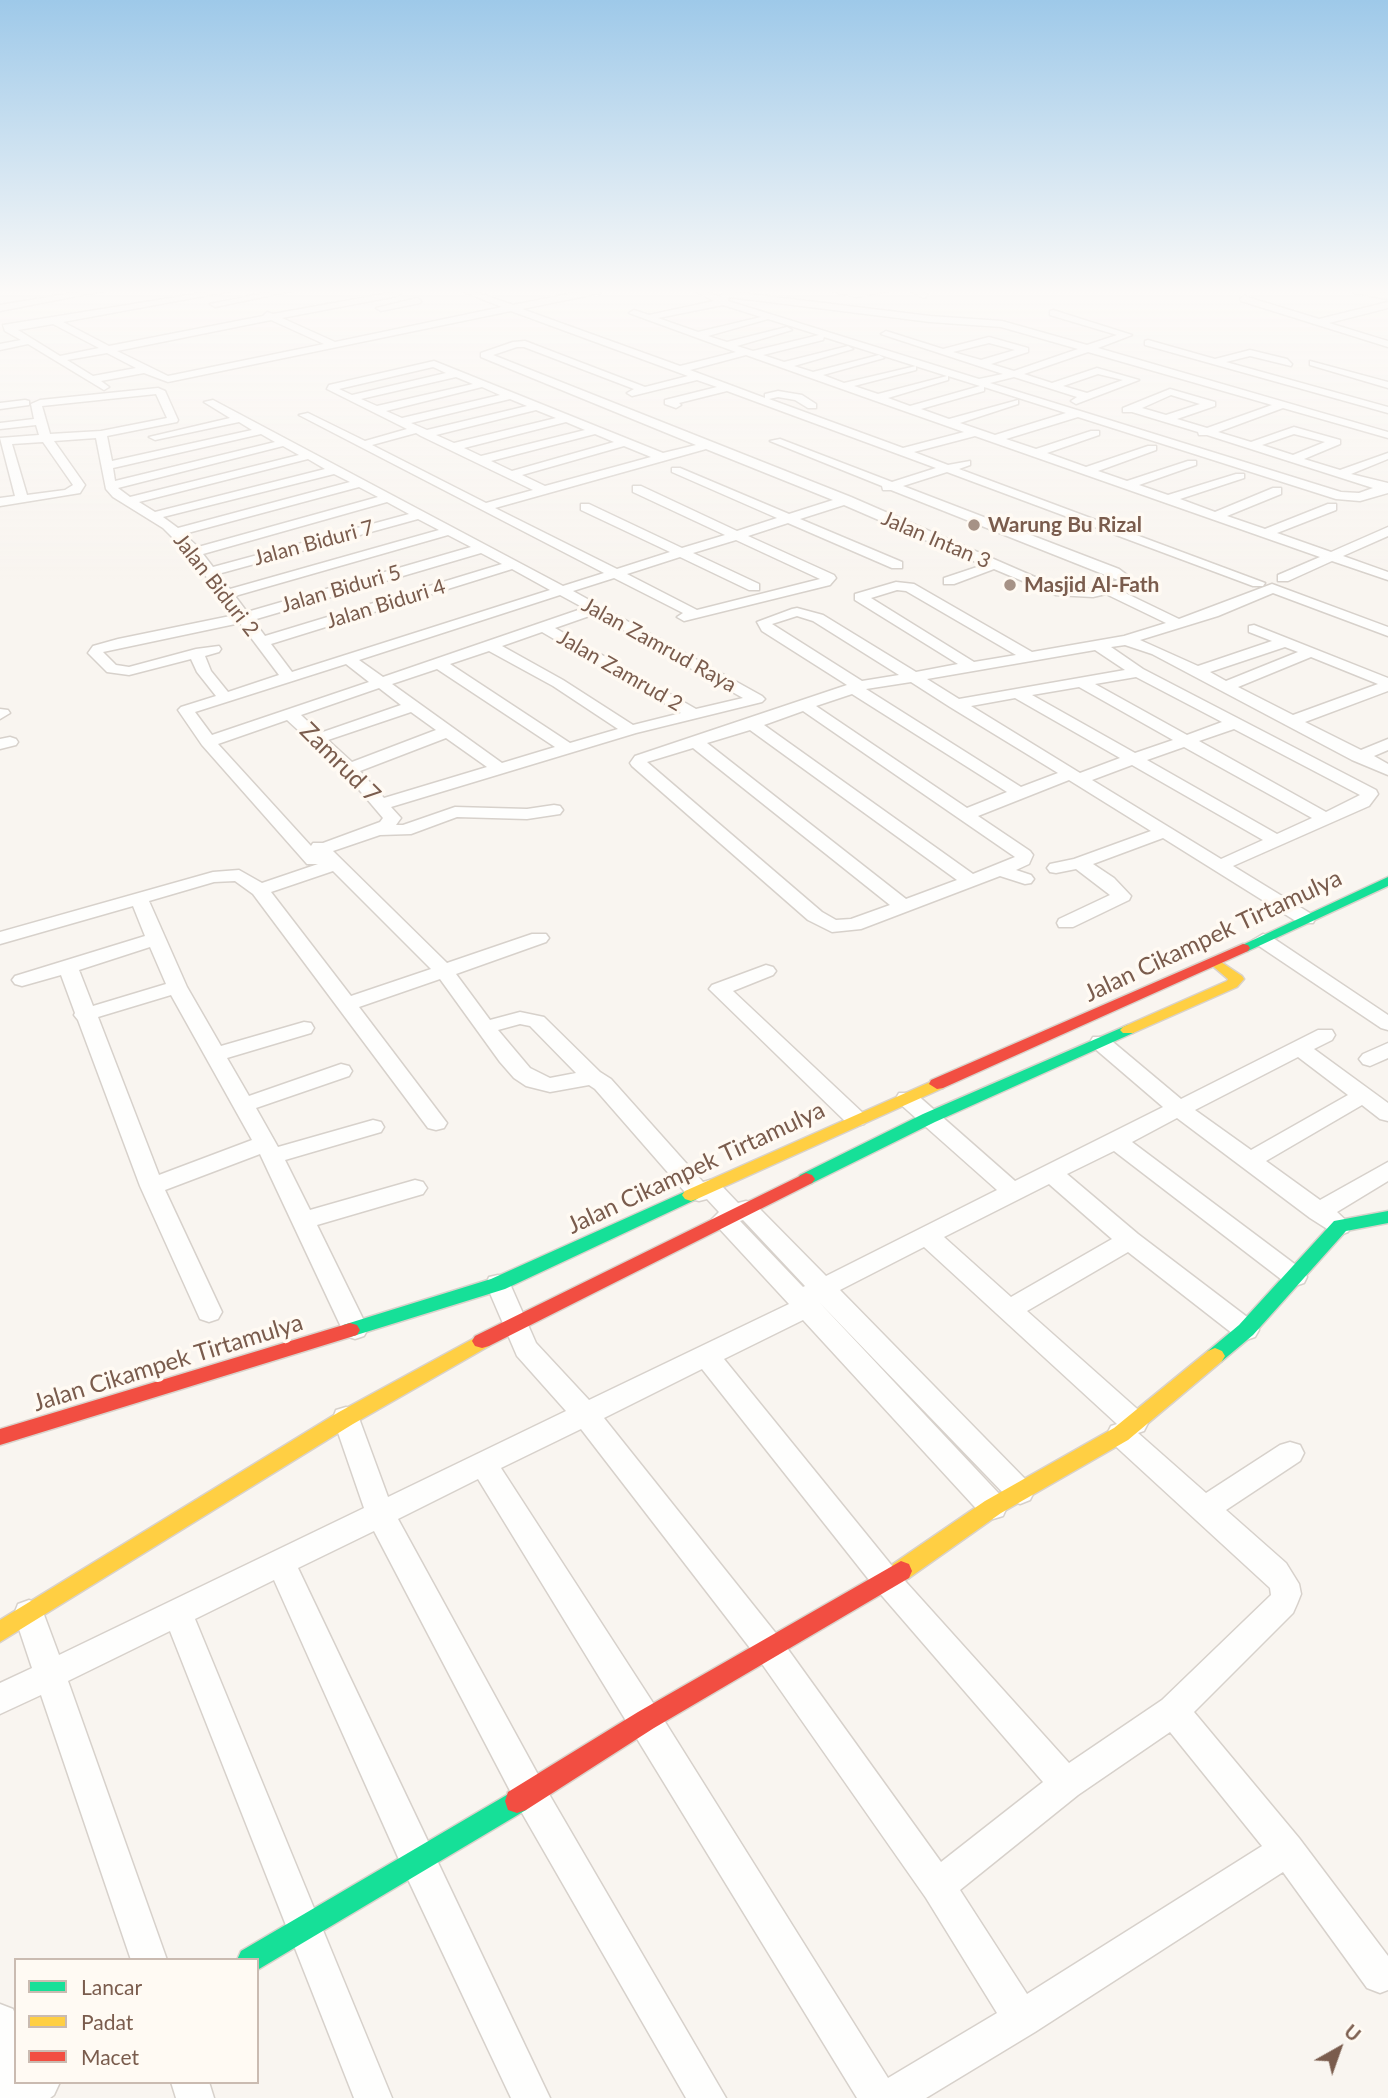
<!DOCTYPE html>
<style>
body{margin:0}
#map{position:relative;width:1388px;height:2098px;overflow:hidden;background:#f9f5f0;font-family:Lato,sans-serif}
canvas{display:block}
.legend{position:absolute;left:14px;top:1958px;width:245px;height:126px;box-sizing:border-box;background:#fffaf3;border:2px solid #cabbb1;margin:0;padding:9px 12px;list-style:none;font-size:21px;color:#7a5c4d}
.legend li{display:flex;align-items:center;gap:14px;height:35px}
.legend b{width:35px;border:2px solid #cabbb1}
.north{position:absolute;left:1304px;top:2014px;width:70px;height:70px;-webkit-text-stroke:5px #fffaf3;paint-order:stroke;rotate:40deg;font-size:19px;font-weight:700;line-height:28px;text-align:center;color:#7a5c4d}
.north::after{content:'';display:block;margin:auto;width:24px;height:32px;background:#7a5c4d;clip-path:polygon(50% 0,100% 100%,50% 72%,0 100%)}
</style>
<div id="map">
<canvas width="1388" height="2098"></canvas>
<ul class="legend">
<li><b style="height:9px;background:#16e098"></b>Lancar</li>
<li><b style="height:9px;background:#ffcf43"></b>Padat</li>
<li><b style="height:9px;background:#f24e42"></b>Macet</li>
</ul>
<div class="north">U</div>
</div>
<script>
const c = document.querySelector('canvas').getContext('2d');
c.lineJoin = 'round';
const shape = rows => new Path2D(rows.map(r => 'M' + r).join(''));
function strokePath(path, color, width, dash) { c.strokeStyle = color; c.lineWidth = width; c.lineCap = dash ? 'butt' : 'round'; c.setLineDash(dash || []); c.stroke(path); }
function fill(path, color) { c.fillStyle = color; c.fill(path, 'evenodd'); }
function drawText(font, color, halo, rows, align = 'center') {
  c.font = font + ' Lato,sans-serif'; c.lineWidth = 7; c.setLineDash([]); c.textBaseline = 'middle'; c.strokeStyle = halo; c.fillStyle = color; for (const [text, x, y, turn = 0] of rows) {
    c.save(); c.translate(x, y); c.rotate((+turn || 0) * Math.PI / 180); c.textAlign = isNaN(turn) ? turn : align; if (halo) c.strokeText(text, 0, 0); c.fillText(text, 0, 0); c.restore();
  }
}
const street = shape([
 [91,290,108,290,0,311,0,305,91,290],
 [220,290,236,290,63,322,109,346,263,316,267,312,273,314,400,291,401,293,397,296,282,318,335,342,502,307,459,290,470,290,513,305,589,290,604,290,600,293,522,309,680,366,736,352,629,313,634,310,649,315,714,301,693,290,703,290,720,297,725,291,930,316,1002,321,1087,345,1117,335,1050,315,1050,311,1053,310,1132,335,1098,348,1388,432,1388,438,1283,408,1218,432,1251,442,1294,427,1340,440,1340,444,1304,459,1340,470,1388,453,1388,459,1351,474,1388,483,1388,493,1360,501,1336,499,1078,417,1006,439,1036,449,1091,431,1099,431,1099,435,1047,453,1086,467,1148,446,1156,446,1156,450,1098,471,1127,481,1188,461,1196,461,1196,465,1139,485,1168,495,1236,474,1244,474,1244,478,1180,499,1215,512,1273,488,1281,488,1281,494,1227,516,1265,529,1328,504,1336,504,1336,510,1277,533,1331,552,1388,527,1388,536,1343,556,1388,572,1388,580,1332,561,1288,581,1278,581,1278,575,1320,557,975,436,914,452,948,465,970,461,970,465,959,469,1265,583,1263,586,1253,586,947,472,903,486,1119,569,1135,581,1119,590,1179,619,1272,584,1388,627,1388,636,1273,593,1218,616,1140,640,1198,666,1272,641,1249,632,1249,626,1254,625,1388,678,1388,691,1305,722,1361,750,1388,739,1388,750,1374,756,1388,764,1388,775,1352,760,1152,654,1125,645,1111,647,1143,669,1376,790,1378,794,1369,806,1233,866,1313,915,1315,919,1313,923,1299,923,1163,838,1093,864,1114,878,1131,896,1129,900,1073,927,1059,927,1057,923,1059,919,1110,895,1076,869,1056,873,1050,872,1047,868,1050,864,1074,859,1151,831,1069,780,978,816,1030,851,1033,855,1029,864,1016,870,1031,875,1034,879,1031,883,1025,884,1000,876,861,929,832,932,808,920,632,766,630,763,635,756,847,685,762,631,757,622,792,609,797,608,823,615,916,672,958,664,855,600,855,594,896,582,914,584,1032,652,1124,636,1166,623,1106,594,1093,597,1056,595,994,569,954,584,944,584,944,578,983,565,844,505,800,519,902,562,902,568,892,568,788,523,748,536,834,575,836,578,830,585,684,621,677,617,683,613,614,578,573,591,762,696,765,699,762,702,636,733,391,807,401,818,396,825,403,825,455,807,527,809,554,805,560,806,563,810,560,814,527,819,457,817,411,834,380,835,333,851,447,963,532,934,546,934,549,938,546,942,456,974,490,1020,520,1012,544,1017,600,1072,611,1079,703,1182,710,1180,718,1182,738,1203,746,1201,754,1203,826,1276,997,1190,899,1103,896,1098,899,1093,915,1093,1015,1181,1163,1107,1093,1047,1090,1042,1093,1037,1107,1037,1181,1099,1318,1030,1332,1030,1335,1035,1332,1040,1314,1049,1388,1103,1388,1121,1380,1119,1362,1105,1266,1161,1320,1200,1388,1162,1388,1181,1337,1212,1352,1226,1348,1232,1340,1235,1332,1232,1310,1218,1177,1118,1132,1142,1304,1271,1307,1277,1304,1283,1295,1286,1286,1283,1114,1151,1067,1174,1138,1234,1255,1323,1259,1330,1255,1337,1246,1340,1237,1337,1128,1252,1027,1311,1144,1415,1148,1423,1144,1431,1138,1433,1206,1493,1280,1445,1290,1442,1300,1445,1304,1453,1300,1461,1226,1510,1286,1563,1299,1584,1301,1594,1297,1604,1293,1613,1194,1712,1299,1838,1388,1956,1388,1990,1380,1993,1367,1988,1283,1872,1035,2032,926,2098,857,2098,478,1479,398,1519,542,1782,726,2098,686,2098,518,1806,374,1531,298,1568,550,2098,511,2098,405,1873,274,1580,195,1619,392,2098,354,2098,170,1631,68,1681,167,1960,131,1960,41,1695,0,1714,0,1683,32,1668,14,1614,18,1604,29,1600,40,1604,59,1655,364,1508,333,1418,336,1410,346,1407,356,1410,388,1497,566,1411,517,1356,486,1284,489,1277,498,1275,507,1277,536,1343,589,1400,789,1304,716,1225,712,1219,719,1212,707,1199,699,1201,691,1199,595,1089,589,1085,550,1092,526,1086,514,1078,500,1062,440,979,359,1007,447,1123,444,1128,436,1130,428,1128,253,894,235,881,214,882,149,901,187,987,221,1046,304,1022,311,1023,314,1028,311,1033,227,1058,249,1096,341,1064,349,1066,352,1071,349,1076,256,1108,278,1147,373,1120,381,1122,384,1127,381,1132,285,1160,310,1210,415,1180,423,1182,427,1188,423,1194,317,1225,368,1329,364,1336,355,1339,346,1336,342,1329,260,1154,165,1190,222,1312,218,1319,209,1322,200,1319,140,1186,78,1020,74,1015,75,1013,61,975,22,986,15,984,12,980,15,976,145,936,133,906,0,944,0,932,213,872,239,870,262,883,318,864,307,864,202,745,178,710,181,707,216,696,197,672,191,659,129,675,107,672,88,653,93,646,118,639,235,615,190,555,163,528,113,497,106,489,96,438,54,441,85,485,80,493,0,506,0,498,15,496,0,438,39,435,36,425,0,429,0,423,34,419,31,404,40,400,158,388,165,391,178,420,177,422,107,436,112,461,252,430,239,422,155,440,149,437,230,418,204,402,213,400,563,586,604,573,299,415,308,413,365,441,407,429,327,389,329,385,434,361,663,453,696,445,481,357,481,353,513,342,525,341,645,387,688,376,511,311,168,382,144,373,101,381,109,387,104,390,28,344,0,350,0,344,21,340,5,331,3,325,220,290],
 [729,297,930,322,1001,327,1078,349,1014,371,991,364,1028,352,1028,348,989,337,943,349,886,331,881,334,1003,374,979,379,728,301,729,297],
 [723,305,761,317,698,332,658,318,723,305],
 [768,319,819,335,753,351,737,346,792,330,787,327,727,342,708,336,768,319],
 [271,320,324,344,168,376,117,351,271,320],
 [53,324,99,348,60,356,18,330,53,324],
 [824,337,947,376,878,394,854,386,916,370,916,366,844,383,823,375,884,358,879,355,813,372,794,366,853,349,848,346,784,362,763,355,823,340,824,337],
 [989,343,1015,350,981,360,953,352,989,343],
 [517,347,524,347,634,389,627,393,632,396,697,380,717,387,665,400,665,404,676,408,681,405,679,403,727,391,936,468,892,482,780,439,770,441,882,486,883,490,891,490,1118,580,1093,589,1058,587,851,497,493,355,517,347],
 [1088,352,1272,405,1207,428,1177,419,1215,406,1215,402,1170,389,1123,408,1123,412,1132,412,1198,432,1199,435,1207,435,1373,488,1359,493,1341,492,990,383,1014,377,1077,397,1071,401,1076,404,1139,380,1097,368,1052,383,1024,374,1088,352],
 [107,353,136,368,93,376,67,360,107,353],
 [746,355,873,400,964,432,903,448,769,399,778,397,795,400,808,408,816,408,816,404,802,395,778,391,765,394,765,398,690,370,746,355],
 [433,367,446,373,352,395,339,389,433,367],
 [1098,374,1123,380,1087,393,1063,386,1098,374],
 [948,376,980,386,910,406,888,398,948,380,948,376],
 [456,377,473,384,377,406,361,399,456,377],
 [482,387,500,395,402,418,386,411,482,387],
 [984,387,1066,413,995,435,960,423,1018,404,1018,400,949,419,921,409,984,391,984,387],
 [156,394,167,418,101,431,50,434,42,406,156,394],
 [1171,395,1200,404,1166,415,1142,408,1171,395],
 [510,399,527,406,427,430,411,423,510,399],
 [536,410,556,418,454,443,436,435,536,410],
 [566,422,585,430,481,456,464,448,566,422],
 [416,433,421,436,533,490,486,503,372,445,416,433],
 [261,434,275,442,115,481,113,468,261,434],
 [595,434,614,442,512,471,491,461,595,434],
 [1294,434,1325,442,1293,455,1262,445,1294,434],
 [43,442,73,485,65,490,27,495,12,444,43,442],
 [283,446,299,455,130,497,118,488,283,446],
 [624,446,651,457,545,486,522,475,624,446],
 [706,449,833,500,789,514,680,468,672,468,672,472,777,518,737,531,641,486,633,486,633,492,725,535,682,548,589,504,581,504,581,510,670,552,617,569,495,508,706,449],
 [308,459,325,469,155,512,139,502,308,459],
 [334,474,350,482,178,528,163,517,334,474],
 [359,487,378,497,198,547,184,534,359,487],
 [387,502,409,514,213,567,203,554,387,502],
 [418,519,439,530,230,589,218,574,418,519],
 [448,535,471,547,247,612,235,596,448,535],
 [736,540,820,579,697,610,627,574,680,557,749,590,759,590,759,584,693,553,736,540],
 [481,553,502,564,265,636,253,620,481,553],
 [512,569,550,590,292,672,271,644,512,569],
 [897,590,906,591,1016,655,974,662,871,598,897,590],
 [560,595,584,608,383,677,359,660,560,595],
 [595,614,743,698,696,709,555,628,595,614],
 [797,616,813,621,899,675,862,681,772,624,797,616],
 [240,623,279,675,228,692,211,671,205,656,219,652,221,649,219,646,196,649,129,667,116,665,103,652,240,623],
 [542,632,681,713,633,725,563,680,502,646,542,632],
 [1285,647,1298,652,1226,681,1210,672,1285,647],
 [1095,650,1125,670,959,699,927,679,1095,650],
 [489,651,553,686,618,729,570,743,450,664,489,651],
 [1311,657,1378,684,1293,715,1238,687,1311,657],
 [346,664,369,682,212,735,195,712,346,664],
 [437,669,555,747,502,763,392,684,437,669],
 [1136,677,1222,722,1187,735,1095,684,1136,677],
 [911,682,950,707,1058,773,1021,787,866,689,911,682],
 [1079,687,1173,740,1135,753,1032,695,1079,687],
 [379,688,401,705,320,733,301,715,379,688],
 [852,694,1007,792,967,808,816,706,852,694],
 [1015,698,1120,758,1080,773,971,706,1015,698],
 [803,711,1015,857,973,874,764,725,803,711],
 [411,712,436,730,352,762,328,740,411,712],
 [287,720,344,772,383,818,380,822,323,843,313,843,311,846,218,744,287,720],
 [1234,729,1360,795,1326,812,1199,741,1234,729],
 [750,730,957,880,906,899,707,743,750,730],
 [446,738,487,767,384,798,360,771,446,738],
 [1184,747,1312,818,1277,834,1147,760,1184,747],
 [693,748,890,905,851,919,836,920,822,912,647,762,693,748],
 [1132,765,1263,840,1221,859,1092,780,1132,765],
 [333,871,431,969,351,996,271,892,333,871],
 [150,947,166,984,93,1006,79,970,150,947],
 [171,995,252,1140,159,1175,98,1017,171,995],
 [520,1024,530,1026,576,1073,550,1078,530,1068,498,1030,520,1024],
 [1298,1057,1348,1095,1251,1150,1195,1110,1298,1057],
 [1049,1184,1112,1239,1011,1297,944,1237,1049,1184],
 [743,1220,805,1286,803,1287,740,1221,743,1220],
 [924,1247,1117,1424,1111,1426,1107,1434,1111,1442,1270,1588,1271,1595,1162,1700,1069,1763,897,1572,724,1359,803,1320,983,1516,993,1519,1003,1516,1007,1507,1003,1498,818,1301,1010,1500,1020,1504,1030,1500,1034,1492,1030,1484,840,1290,924,1247],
 [702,1369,877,1590,1043,1782,941,1862,782,1641,604,1418,702,1369],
 [581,1429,760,1661,926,1898,997,2013,888,2078,657,1709,501,1468,581,1429],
 [1170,1732,1262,1846,1027,1994,960,1890,1078,1795,1170,1732],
 [280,290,296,290,215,307,210,304,280,290],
 [829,290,856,291,894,290,856,297,829,290],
 [908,290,918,290,928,295,924,298,908,290],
 [1351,290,1388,293,1388,299,1355,293,1351,290],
 [1244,296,1319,319,1388,302,1388,308,1329,323,1388,341,1388,347,1241,301,1240,299,1244,296],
 [417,298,421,301,420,303,381,311,376,308,417,298],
 [1148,340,1215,359,1250,350,1287,359,1292,364,1291,366,1250,356,1226,362,1388,407,1388,413,1145,345,1145,341,1148,340],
 [1310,361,1388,382,1388,388,1310,365,1310,361],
 [25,400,29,401,29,405,0,409,0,403,25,400],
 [0,709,8,710,10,713,0,719,0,709],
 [10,737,16,739,18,742,16,745,0,749,0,739,10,737],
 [1263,934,1270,936,1388,1015,1388,1030,1381,1028,1256,944,1253,940,1263,934],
 [766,965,773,967,776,971,773,975,733,991,864,1114,867,1119,864,1124,856,1126,848,1124,709,989,712,985,766,965],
 [1388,1043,1388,1058,1370,1066,1363,1064,1359,1059,1363,1054,1388,1043],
 [0,2004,13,2009,16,2016,16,2082,60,2082,54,2095,50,2098,0,2098,0,2004],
 [171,2082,209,2082,214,2098,176,2098,171,2082]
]);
const fast = shape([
 [1388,877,1388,886,1248,951,1243,952,1236,948,1388,877],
 [1128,1025,1136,1030,1133,1033,935,1122,812,1183,806,1185,800,1183,797,1179,800,1175,923,1114,1128,1025],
 [691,1189,697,1191,700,1195,697,1199,505,1289,350,1337,343,1335,340,1330,343,1325,491,1279,691,1189],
 [1388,1211,1388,1223,1346,1231,1253,1335,1222,1361,1215,1364,1208,1361,1205,1356,1208,1351,1239,1325,1334,1221,1388,1211],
 [517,1789,526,1792,529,1801,526,1810,259,1969,257,1970,257,1960,237,1960,241,1951,517,1789]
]);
const slow = shape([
 [1215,958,1242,976,1244,979,1237,987,1133,1033,1123,1033,1120,1030,1123,1027,1227,981,1228,979,1208,962,1215,958],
 [937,1079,945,1084,943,1088,697,1199,691,1201,685,1199,682,1195,685,1191,937,1079],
 [482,1334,489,1336,492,1341,489,1346,353,1424,0,1642,0,1620,339,1412,482,1334],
 [1215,1348,1222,1351,1225,1356,1222,1361,1128,1440,1001,1513,909,1578,901,1581,893,1578,890,1571,893,1564,985,1501,1114,1428,1208,1351,1215,1348]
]);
const jam = shape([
 [1243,944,1248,945,1250,948,1248,951,943,1088,937,1089,929,1084,931,1080,1243,944],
 [806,1173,812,1175,815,1179,812,1183,489,1346,482,1348,475,1346,472,1341,475,1336,806,1173],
 [350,1323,357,1325,360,1330,357,1335,0,1445,0,1429,350,1323],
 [901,1561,909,1564,912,1571,909,1578,654,1728,526,1810,517,1813,508,1810,505,1801,508,1792,638,1712,901,1561]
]);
const markers = [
 [974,525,7,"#a69286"],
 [1010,585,7,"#a69286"]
];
const farPoinames = [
 ["Warung Bu Rizal",988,525],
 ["Masjid Al-Fath",1024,585]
];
const farStreetnames = [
 ["Jalan Intan 3",936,540,23],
 ["Jalan Biduri 7",314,543,-15],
 ["Jalan Biduri 2",216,585,52],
 ["Jalan Biduri 5",341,589,-16],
 ["Jalan Biduri 4",386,604,-17],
 ["Jalan Zamrud Raya",659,645,29],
 ["Jalan Zamrud 2",620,671,30]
];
const streetNames = [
 ["Zamrud 7",340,763,45],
 ["Jalan Cikampek Tirtamulya",1213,936,-25],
 ["Jalan Cikampek Tirtamulya",696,1168,-25],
 ["Jalan Cikampek Tirtamulya",168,1363,-17]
];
strokePath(street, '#d7d1cb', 3);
strokePath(fast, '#d9d2cb', 3);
strokePath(slow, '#d9d2cb', 3);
strokePath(jam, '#d9d2cb', 3);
fill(street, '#fefefd');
fill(fast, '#16e098');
fill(slow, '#ffcf43');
fill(jam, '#f24e42');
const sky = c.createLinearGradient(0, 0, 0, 583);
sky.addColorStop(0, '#9ec9e9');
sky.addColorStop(0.5, '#fcfaf8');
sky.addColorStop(1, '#fcfaf800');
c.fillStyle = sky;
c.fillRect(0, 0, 1388, 583);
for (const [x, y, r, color] of markers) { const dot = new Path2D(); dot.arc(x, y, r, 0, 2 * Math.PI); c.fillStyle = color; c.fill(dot); strokePath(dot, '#fffaf3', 2.5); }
drawText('bold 21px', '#7a5c4d', '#fffaf3', farPoinames, 'left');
drawText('21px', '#7a5c4d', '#fffaf3', farStreetnames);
drawText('24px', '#7a5c4d', '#fffaf3', streetNames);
</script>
